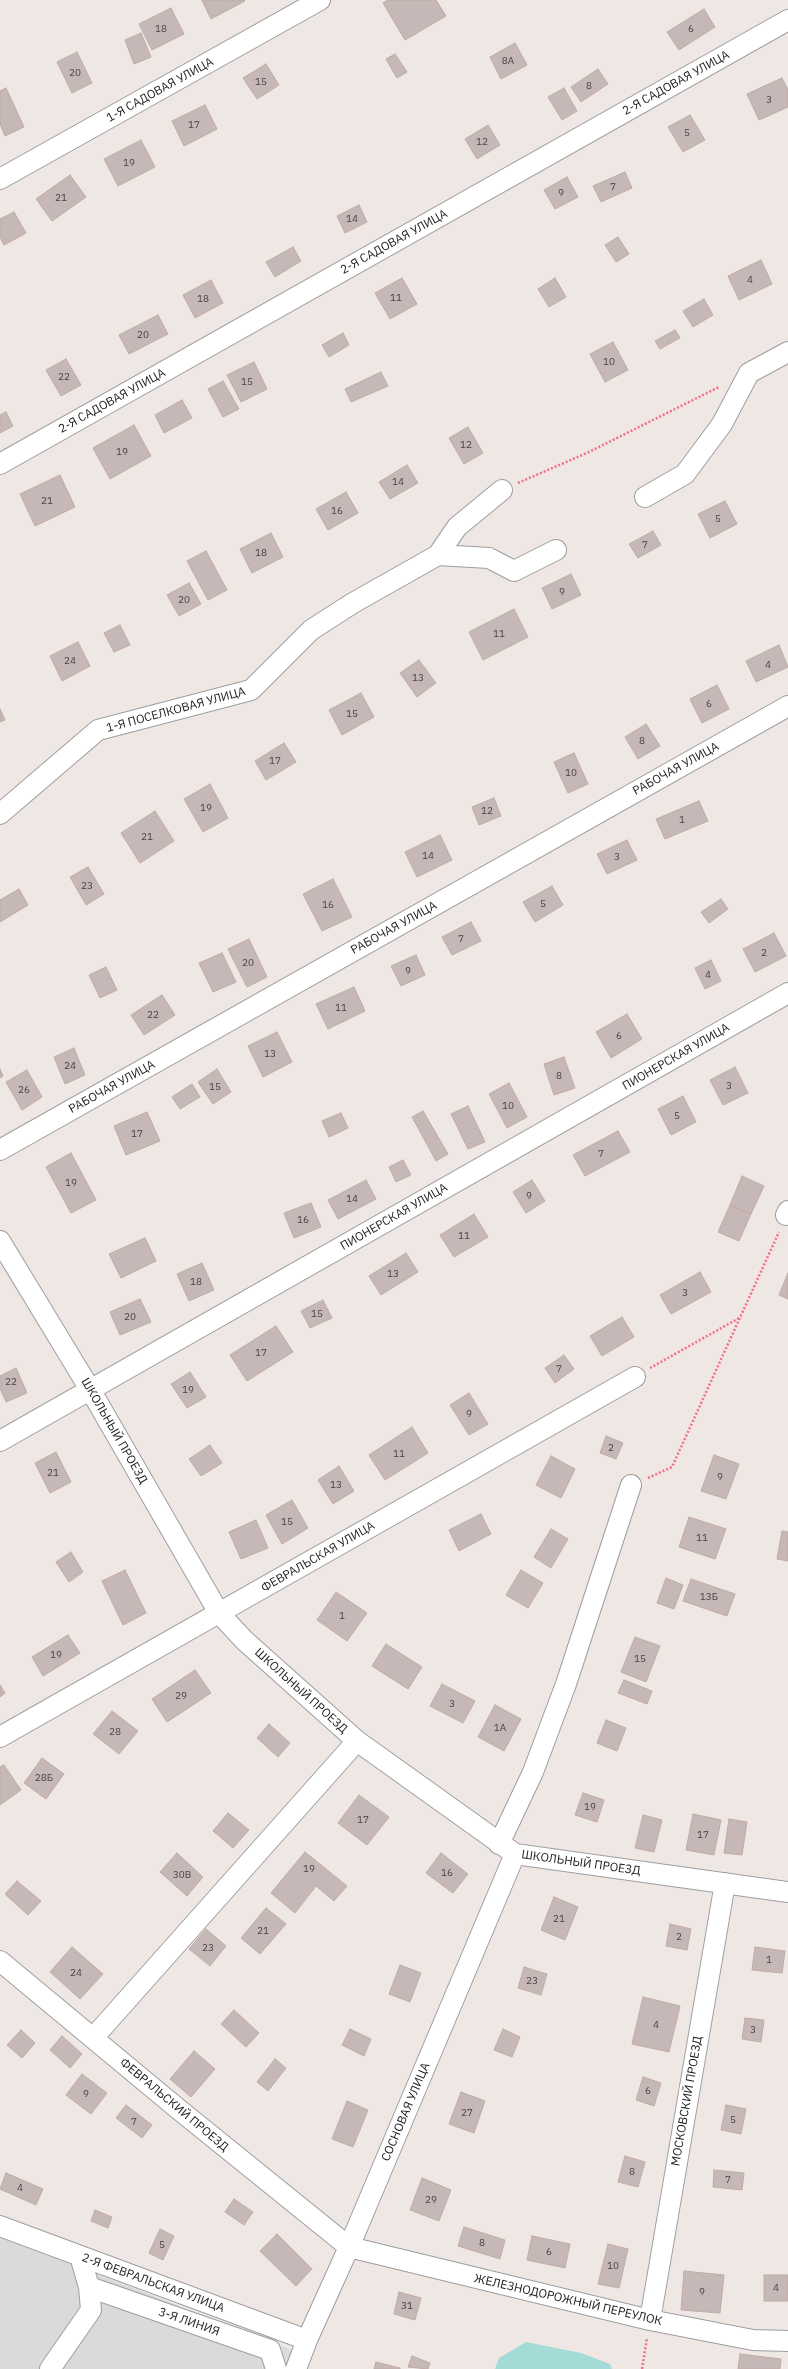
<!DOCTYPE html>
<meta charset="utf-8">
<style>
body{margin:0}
canvas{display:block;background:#eee7e4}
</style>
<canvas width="788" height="2369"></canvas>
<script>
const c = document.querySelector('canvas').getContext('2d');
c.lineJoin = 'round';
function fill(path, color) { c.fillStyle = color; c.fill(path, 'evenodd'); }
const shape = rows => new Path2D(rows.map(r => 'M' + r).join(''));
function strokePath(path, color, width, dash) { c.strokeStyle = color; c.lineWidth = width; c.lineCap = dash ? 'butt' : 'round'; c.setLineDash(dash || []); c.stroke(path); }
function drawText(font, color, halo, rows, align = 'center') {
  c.font = font + ' "IBM Plex Sans",sans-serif'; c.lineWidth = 4; c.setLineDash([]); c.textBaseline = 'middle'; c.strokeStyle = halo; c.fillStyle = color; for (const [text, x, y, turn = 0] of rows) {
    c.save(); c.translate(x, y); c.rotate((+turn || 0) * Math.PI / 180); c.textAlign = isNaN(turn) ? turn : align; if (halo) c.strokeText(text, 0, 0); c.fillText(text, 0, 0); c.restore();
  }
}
const residential = shape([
 [0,2236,294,2351,287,2369,0,2369]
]);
const water = shape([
 [526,2342,581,2353,610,2364,612,2369,495,2369,499,2358]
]);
const building = shape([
 [202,0,244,0,245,1,211,19,202,0],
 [388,0,436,0,446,16,405,40,383,3,388,0],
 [171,8,184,34,152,50,139,24,171,8],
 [704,9,715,27,679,50,667,32,704,9],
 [141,33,151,57,134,64,125,40,141,33],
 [515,43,527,65,501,79,490,57,515,43],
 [77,52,92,83,72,93,57,62,77,52],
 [395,54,407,72,397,78,386,59,395,54],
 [266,64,279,85,257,99,243,78,266,64],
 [598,69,608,84,581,102,571,87,598,69],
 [782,78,788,90,788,107,759,120,747,94,782,78],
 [6,88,24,127,5,136,0,124,0,91,6,88],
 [564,88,577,111,562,120,548,97,564,88],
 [205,105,217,129,184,146,172,121,205,105],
 [690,115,705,140,683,152,668,127,690,115],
 [488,125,500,145,477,159,465,139,488,125],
 [141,140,155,167,118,186,104,159,141,140],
 [625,172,632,188,601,202,593,186,625,172],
 [70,175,86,197,52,221,36,199,70,175],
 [567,177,578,197,555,209,544,190,567,177],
 [359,205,367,222,345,233,337,216,359,205],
 [14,212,26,233,4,245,0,237,0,219,14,212],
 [618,237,629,254,616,262,605,245,618,237],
 [293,247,301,261,275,277,266,262,293,247],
 [761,260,772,284,739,300,728,276,761,260],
 [402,278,417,304,390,319,375,293,402,278],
 [555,278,566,297,549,307,538,289,555,278],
 [211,280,223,303,195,318,183,295,211,280],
 [704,299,713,315,693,327,683,311,704,299],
 [158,315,168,334,129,354,119,335,158,315],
 [675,330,680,338,660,349,655,341,675,330],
 [343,333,349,345,329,357,322,345,343,333],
 [613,342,628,370,605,382,590,354,613,342],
 [66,359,81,385,61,396,46,370,66,359],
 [254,362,267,389,241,402,227,375,254,362],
 [381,372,388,386,351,402,345,389,381,372],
 [223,381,239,409,223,417,208,389,223,381],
 [182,400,192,418,164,433,155,415,182,400],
 [6,412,13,426,0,433,0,415,6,412],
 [134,425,151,456,110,479,93,448,134,425],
 [468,427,483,453,464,464,449,438,468,427],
 [407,465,418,483,390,499,379,482,407,465],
 [60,475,75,507,35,526,20,494,60,475],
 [346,492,358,513,328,530,316,509,346,492],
 [725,501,737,524,710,538,698,514,725,501],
 [653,531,661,545,638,558,629,544,653,531],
 [271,533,283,557,252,573,240,549,271,533],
 [206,551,227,590,208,600,187,561,206,551],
 [571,574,581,595,552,609,542,588,571,574],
 [189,583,201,604,179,616,167,595,189,583],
 [514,609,528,637,483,660,469,632,514,609],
 [120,625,130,645,114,652,104,633,120,625],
 [78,642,90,666,62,681,50,656,78,642],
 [779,645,788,667,756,682,746,661,779,645],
 [419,660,436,683,417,697,400,673,419,660],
 [717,685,729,709,702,723,690,699,717,685],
 [361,693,374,717,342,735,329,710,361,693],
 [0,709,5,720,0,722,0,709],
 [646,724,660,746,638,759,625,737,646,724],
 [284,743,296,762,266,780,255,761,284,743],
 [574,753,588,784,568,793,554,762,574,753],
 [210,784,228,818,203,832,184,799,210,784],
 [494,798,501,816,479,825,472,807,494,798],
 [699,801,708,821,665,839,656,819,699,801],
 [155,811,174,841,140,863,121,833,155,811],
 [440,835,452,860,417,877,405,852,440,835],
 [627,840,637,860,607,874,597,854,627,840],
 [88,867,104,894,86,905,70,877,88,867],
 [333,879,352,917,322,931,303,894,333,879],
 [552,886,563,905,535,922,523,902,552,886],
 [19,889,28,905,0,922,0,900,19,889],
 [721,899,728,909,709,923,701,912,721,899],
 [471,922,481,941,452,955,442,937,471,922],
 [774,933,786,956,755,972,743,949,774,933],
 [249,939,267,977,247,987,228,949,249,939],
 [222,953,236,982,213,992,199,963,222,953],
 [416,955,425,975,401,986,391,966,416,955],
 [711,960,721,981,705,989,695,968,711,960],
 [106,967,117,990,100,998,89,975,106,967],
 [354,987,365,1011,328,1029,316,1004,354,987],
 [162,995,175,1015,144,1035,131,1015,162,995],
 [627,1014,642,1039,611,1058,596,1032,627,1014],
 [277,1032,292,1062,263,1077,248,1046,277,1032],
 [74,1048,85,1075,65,1084,54,1057,74,1048],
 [564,1057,575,1088,554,1095,544,1064,564,1057],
 [735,1067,748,1093,723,1105,710,1080,735,1067],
 [0,1069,3,1076,0,1078,0,1069],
 [217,1069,231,1092,213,1104,198,1082,217,1069],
 [27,1070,42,1097,22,1110,6,1082,27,1070],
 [509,1083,527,1117,507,1128,489,1094,509,1083],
 [192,1084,200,1097,180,1109,172,1097,192,1084],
 [683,1096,696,1122,671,1135,658,1109,683,1096],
 [468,1106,485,1142,468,1149,451,1114,468,1106],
 [423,1111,448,1154,436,1161,412,1117,423,1111],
 [147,1112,160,1141,126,1155,114,1126,147,1112],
 [341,1113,348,1128,329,1137,322,1121,341,1113],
 [618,1131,630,1152,585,1176,573,1155,618,1131],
 [71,1153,96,1200,71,1213,46,1167,71,1153],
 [403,1160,411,1175,396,1182,389,1167,403,1160],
 [742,1176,764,1186,751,1214,730,1205,742,1176],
 [366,1180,376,1199,338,1219,328,1200,366,1180],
 [532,1180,545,1201,526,1213,513,1192,532,1180],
 [311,1203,321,1227,294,1238,284,1213,311,1203],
 [730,1205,751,1214,739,1241,718,1232,730,1205],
 [474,1214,488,1237,454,1257,440,1235,474,1214],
 [145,1238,156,1261,121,1278,109,1254,145,1238],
 [406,1253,418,1272,381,1295,369,1276,406,1253],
 [202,1263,214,1290,189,1301,177,1274,202,1263],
 [700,1272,711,1292,671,1314,660,1295,700,1272],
 [788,1273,788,1299,779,1295,788,1273],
 [140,1299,151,1322,120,1335,110,1312,140,1299],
 [323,1300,332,1318,310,1328,301,1311,323,1300],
 [622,1317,634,1337,602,1356,590,1336,622,1317],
 [276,1326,293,1352,247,1381,230,1355,276,1326],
 [564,1355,574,1369,555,1383,545,1368,564,1355],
 [16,1368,27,1393,6,1402,0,1388,0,1376,16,1368],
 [190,1372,206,1397,187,1408,171,1384,190,1372],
 [469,1393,488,1424,469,1435,450,1405,469,1393],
 [412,1427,428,1453,385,1480,369,1455,412,1427],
 [606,1436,623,1443,616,1459,600,1453,606,1436],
 [210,1445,222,1463,201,1476,189,1459,210,1445],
 [56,1452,71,1482,50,1493,35,1463,56,1452],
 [714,1455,739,1464,726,1499,701,1491,714,1455],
 [551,1456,575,1469,561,1498,536,1485,551,1456],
 [339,1466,354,1491,333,1504,318,1480,339,1466],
 [292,1500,308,1528,282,1544,266,1515,292,1500],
 [481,1514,491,1534,459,1551,449,1530,481,1514],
 [689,1517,726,1529,715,1559,679,1547,689,1517],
 [256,1520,268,1548,241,1559,229,1532,256,1520],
 [551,1529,568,1539,551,1568,534,1557,551,1529],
 [782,1531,788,1532,788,1561,777,1559,782,1531],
 [71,1552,83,1572,69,1582,56,1562,71,1552],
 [125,1570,146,1613,123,1625,102,1581,125,1570],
 [521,1570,543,1583,528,1608,506,1595,521,1570],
 [666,1578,683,1585,674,1609,657,1603,666,1578],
 [691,1579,735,1594,727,1616,683,1601,691,1579],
 [336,1592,367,1613,347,1641,317,1620,336,1592],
 [68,1635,80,1653,43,1676,32,1657,68,1635],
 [635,1637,660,1646,646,1682,621,1672,635,1637],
 [386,1644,422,1667,408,1689,372,1666,386,1644],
 [195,1670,211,1693,167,1722,152,1699,195,1670],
 [624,1680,652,1691,647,1704,618,1693,624,1680],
 [442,1684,475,1701,463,1723,430,1706,442,1684],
 [0,1685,5,1693,0,1697,0,1685],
 [495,1705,521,1719,504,1751,478,1737,495,1705],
 [112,1711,138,1731,119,1754,93,1734,112,1711],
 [606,1720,626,1728,617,1751,597,1743,606,1720],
 [269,1724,290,1743,278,1757,257,1738,269,1724],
 [42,1758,64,1774,46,1799,24,1783,42,1758],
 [4,1765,21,1790,0,1805,0,1767,4,1765],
 [583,1793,604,1800,597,1822,575,1815,583,1793],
 [359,1795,389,1817,367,1845,338,1823,359,1795],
 [228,1813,249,1830,233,1848,213,1831,228,1813],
 [693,1814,721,1820,714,1855,686,1850,693,1814],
 [643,1815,662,1820,654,1852,635,1848,643,1815],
 [729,1819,747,1822,742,1855,724,1853,729,1819],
 [305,1852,347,1886,334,1901,316,1886,295,1913,271,1893,305,1852],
 [177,1853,203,1877,187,1896,160,1872,177,1853],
 [441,1853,468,1874,453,1893,426,1873,441,1853],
 [17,1881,41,1901,28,1915,5,1894,17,1881],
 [554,1897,578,1907,565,1940,541,1930,554,1897],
 [266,1908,286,1924,260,1954,241,1938,266,1908],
 [670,1924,691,1929,687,1950,666,1946,670,1924],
 [206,1929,226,1946,210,1966,189,1949,206,1929],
 [72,1947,103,1974,80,1999,50,1972,72,1947],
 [755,1947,785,1951,782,1973,752,1970,755,1947],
 [400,1965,421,1973,410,2002,389,1994,400,1965],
 [524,1967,547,1974,541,1995,518,1988,524,1967],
 [643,1997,680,2006,669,2052,632,2044,643,1997],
 [234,2010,259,2033,246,2047,221,2024,234,2010],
 [745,2018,764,2020,761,2042,742,2039,745,2018],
 [350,2029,371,2039,364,2056,342,2045,350,2029],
 [503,2029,520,2037,512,2057,494,2050,503,2029],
 [21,2030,35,2043,22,2058,7,2045,21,2030],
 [62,2036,82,2054,70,2068,50,2050,62,2036],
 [194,2051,215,2069,191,2097,170,2079,194,2051],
 [275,2059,286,2068,268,2091,257,2082,275,2059],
 [82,2074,107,2093,91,2114,66,2095,82,2074],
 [643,2077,661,2083,654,2106,636,2100,643,2077],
 [461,2092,485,2101,474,2133,449,2124,461,2092],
 [347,2101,368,2110,353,2147,332,2139,347,2101],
 [126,2105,152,2125,142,2138,116,2118,126,2105],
 [726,2105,746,2109,741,2134,721,2130,726,2105],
 [625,2156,645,2162,638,2187,618,2182,625,2156],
 [714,2170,744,2173,742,2190,713,2187,714,2170],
 [6,2173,43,2189,36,2205,0,2189,6,2173],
 [422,2178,451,2190,439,2221,410,2210,422,2178],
 [234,2199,253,2212,244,2225,225,2212,234,2199],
 [95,2210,112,2217,108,2228,91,2221,95,2210],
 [464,2227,505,2240,500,2259,458,2246,464,2227],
 [160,2229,174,2236,163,2260,149,2253,160,2229],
 [277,2234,312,2269,296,2286,260,2251,277,2234],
 [532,2236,570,2244,565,2268,527,2260,532,2236],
 [608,2244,628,2249,619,2288,598,2284,608,2244],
 [684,2271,724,2275,720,2313,681,2310,684,2271],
 [764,2275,788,2275,788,2301,764,2301,764,2275],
 [399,2292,421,2298,415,2320,394,2314,399,2292],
 [740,2354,781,2359,780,2369,738,2369,740,2354],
 [412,2356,430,2363,428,2369,408,2367,412,2356],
 [376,2362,400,2368,400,2369,374,2369,376,2362]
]);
const path = shape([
 [518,483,589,452,719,387],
 [650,1368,741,1317],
 [648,1478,672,1467,779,1232],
 [642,2369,647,2338]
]);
const minor = shape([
 [0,179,320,0],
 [0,464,788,20],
 [645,497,685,474,722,424,749,373,788,352],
 [438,555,489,558,514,571,556,550],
 [0,814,98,730,251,690,311,630,353,603,438,555,457,527,502,490],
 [0,1150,788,706],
 [786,1215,788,1211],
 [0,1241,91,1391,219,1613,244,1640,357,1741,515,1854,788,1892],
 [0,1441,788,993],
 [0,1737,635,1377],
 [499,1844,533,1772,566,1684,631,1485],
 [0,1961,177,2108,349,2247,650,2320,753,2340,788,2341],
 [93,2038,357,1741],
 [0,2226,307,2340],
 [89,2287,270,2350,276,2369],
 [650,2320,725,1883],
 [50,2369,91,2310,89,2287,80,2256],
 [296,2369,307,2340,349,2247,515,1854]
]);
const numberNames = [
 ["18",161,29],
 ["6",691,29],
 ["8А",508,61],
 ["20",75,73],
 ["15",261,82],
 ["8",589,86],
 ["3",769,100],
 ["17",194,125],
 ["5",687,133],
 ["12",482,142],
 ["19",129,163],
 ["7",613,187],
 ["9",561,193],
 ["21",61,198],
 ["14",352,219],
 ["4",750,280],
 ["11",396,298],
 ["18",203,299],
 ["20",143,335],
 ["10",609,362],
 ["22",64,377],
 ["15",247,382],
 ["12",466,445],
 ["19",122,452],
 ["14",398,482],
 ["21",47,501],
 ["16",337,511],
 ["5",718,519],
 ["7",645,545],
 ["18",261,553],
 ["9",562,592],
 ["20",184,600],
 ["11",499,634],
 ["24",70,661],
 ["4",768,665],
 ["13",418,678],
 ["6",709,704],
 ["15",352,714],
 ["8",642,741],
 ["17",275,761],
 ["10",571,773],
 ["19",206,808],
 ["12",487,811],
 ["1",682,820],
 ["21",147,837],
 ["14",428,856],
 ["3",617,857],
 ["23",87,886],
 ["5",543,904],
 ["16",328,905],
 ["7",461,939],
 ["2",764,953],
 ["20",248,963],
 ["9",408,971],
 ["4",708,975],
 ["11",341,1008],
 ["22",153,1015],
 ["6",619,1036],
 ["13",270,1054],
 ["24",70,1066],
 ["8",559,1076],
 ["3",729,1086],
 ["15",215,1087],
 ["26",24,1090],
 ["10",508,1106],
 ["5",677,1116],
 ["17",137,1134],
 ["7",601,1154],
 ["19",71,1183],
 ["9",529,1196],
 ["14",352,1199],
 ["16",303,1220],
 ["11",464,1236],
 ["13",393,1274],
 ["18",196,1282],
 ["3",685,1293],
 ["15",317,1314],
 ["20",130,1317],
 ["17",261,1353],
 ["7",559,1369],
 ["22",11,1382],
 ["19",188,1390],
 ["9",469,1414],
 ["2",611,1448],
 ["11",399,1454],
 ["21",53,1473],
 ["9",720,1477],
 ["13",336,1485],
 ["15",287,1522],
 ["11",702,1538],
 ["13Б",709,1597],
 ["1",342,1616],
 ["19",56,1655],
 ["15",640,1659],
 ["29",181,1696],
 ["3",452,1704],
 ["1А",500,1728],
 ["28",115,1732],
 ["28Б",44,1778],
 ["19",590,1807],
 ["17",363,1820],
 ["17",703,1835],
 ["19",309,1869],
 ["16",447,1873],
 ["30В",182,1875],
 ["21",559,1919],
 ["21",263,1931],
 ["2",679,1937],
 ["23",208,1948],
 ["1",769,1960],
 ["24",76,1973],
 ["23",532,1981],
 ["4",656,2025],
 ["3",753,2030],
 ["6",648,2091],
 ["9",86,2094],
 ["27",467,2113],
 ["5",733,2120],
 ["7",134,2122],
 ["8",632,2172],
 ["7",728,2180],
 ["4",20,2188],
 ["29",431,2200],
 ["8",482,2243],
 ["5",162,2245],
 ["6",549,2252],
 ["10",613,2266],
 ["4",776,2288],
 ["9",702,2292],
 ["31",407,2306]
];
const streetNames = [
 ["2-Я САДОВАЯ УЛИЦА",676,83,-29],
 ["1-Я САДОВАЯ УЛИЦА",160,90,-29],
 ["2-Я САДОВАЯ УЛИЦА",394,242,-29],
 ["2-Я САДОВАЯ УЛИЦА",112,401,-29],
 ["1-Я ПОСЕЛКОВАЯ УЛИЦА",176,710,-15],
 ["РАБОЧАЯ УЛИЦА",676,769,-29],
 ["РАБОЧАЯ УЛИЦА",394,928,-29],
 ["ПИОНЕРСКАЯ УЛИЦА",676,1057,-30],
 ["РАБОЧАЯ УЛИЦА",112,1087,-29],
 ["ПИОНЕРСКАЯ УЛИЦА",394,1217,-30],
 ["ШКОЛЬНЫЙ ПРОЕЗД",114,1431,60],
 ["ФЕВРАЛЬСКАЯ УЛИЦА",318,1557,-30],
 ["ШКОЛЬНЫЙ ПРОЕЗД",301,1691,42],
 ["ШКОЛЬНЫЙ ПРОЕЗД",581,1863,8],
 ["МОСКОВСКИЙ ПРОЕЗД",687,2101,-80],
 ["ФЕВРАЛЬСКИЙ ПРОЕЗД",174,2105,40],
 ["СОСНОВАЯ УЛИЦА",406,2112,-67],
 ["2-Я ФЕВРАЛЬСКАЯ УЛИЦА",153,2283,20],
 ["ЖЕЛЕЗНОДОРОЖНЫЙ ПЕРЕУЛОК",568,2300,13],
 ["3-Я ЛИНИЯ",189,2322,19]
];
fill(residential, '#dbdadb');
fill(water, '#a5dbd7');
fill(building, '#c6b8b7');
strokePath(building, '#c0aaa6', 1);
strokePath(minor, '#9e9e9e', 22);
strokePath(path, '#f66d88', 2.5, [2, 2]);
strokePath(minor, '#fff', 20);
drawText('10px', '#474444', null, numberNames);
drawText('12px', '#1d1d1d', '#fff', streetNames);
</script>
